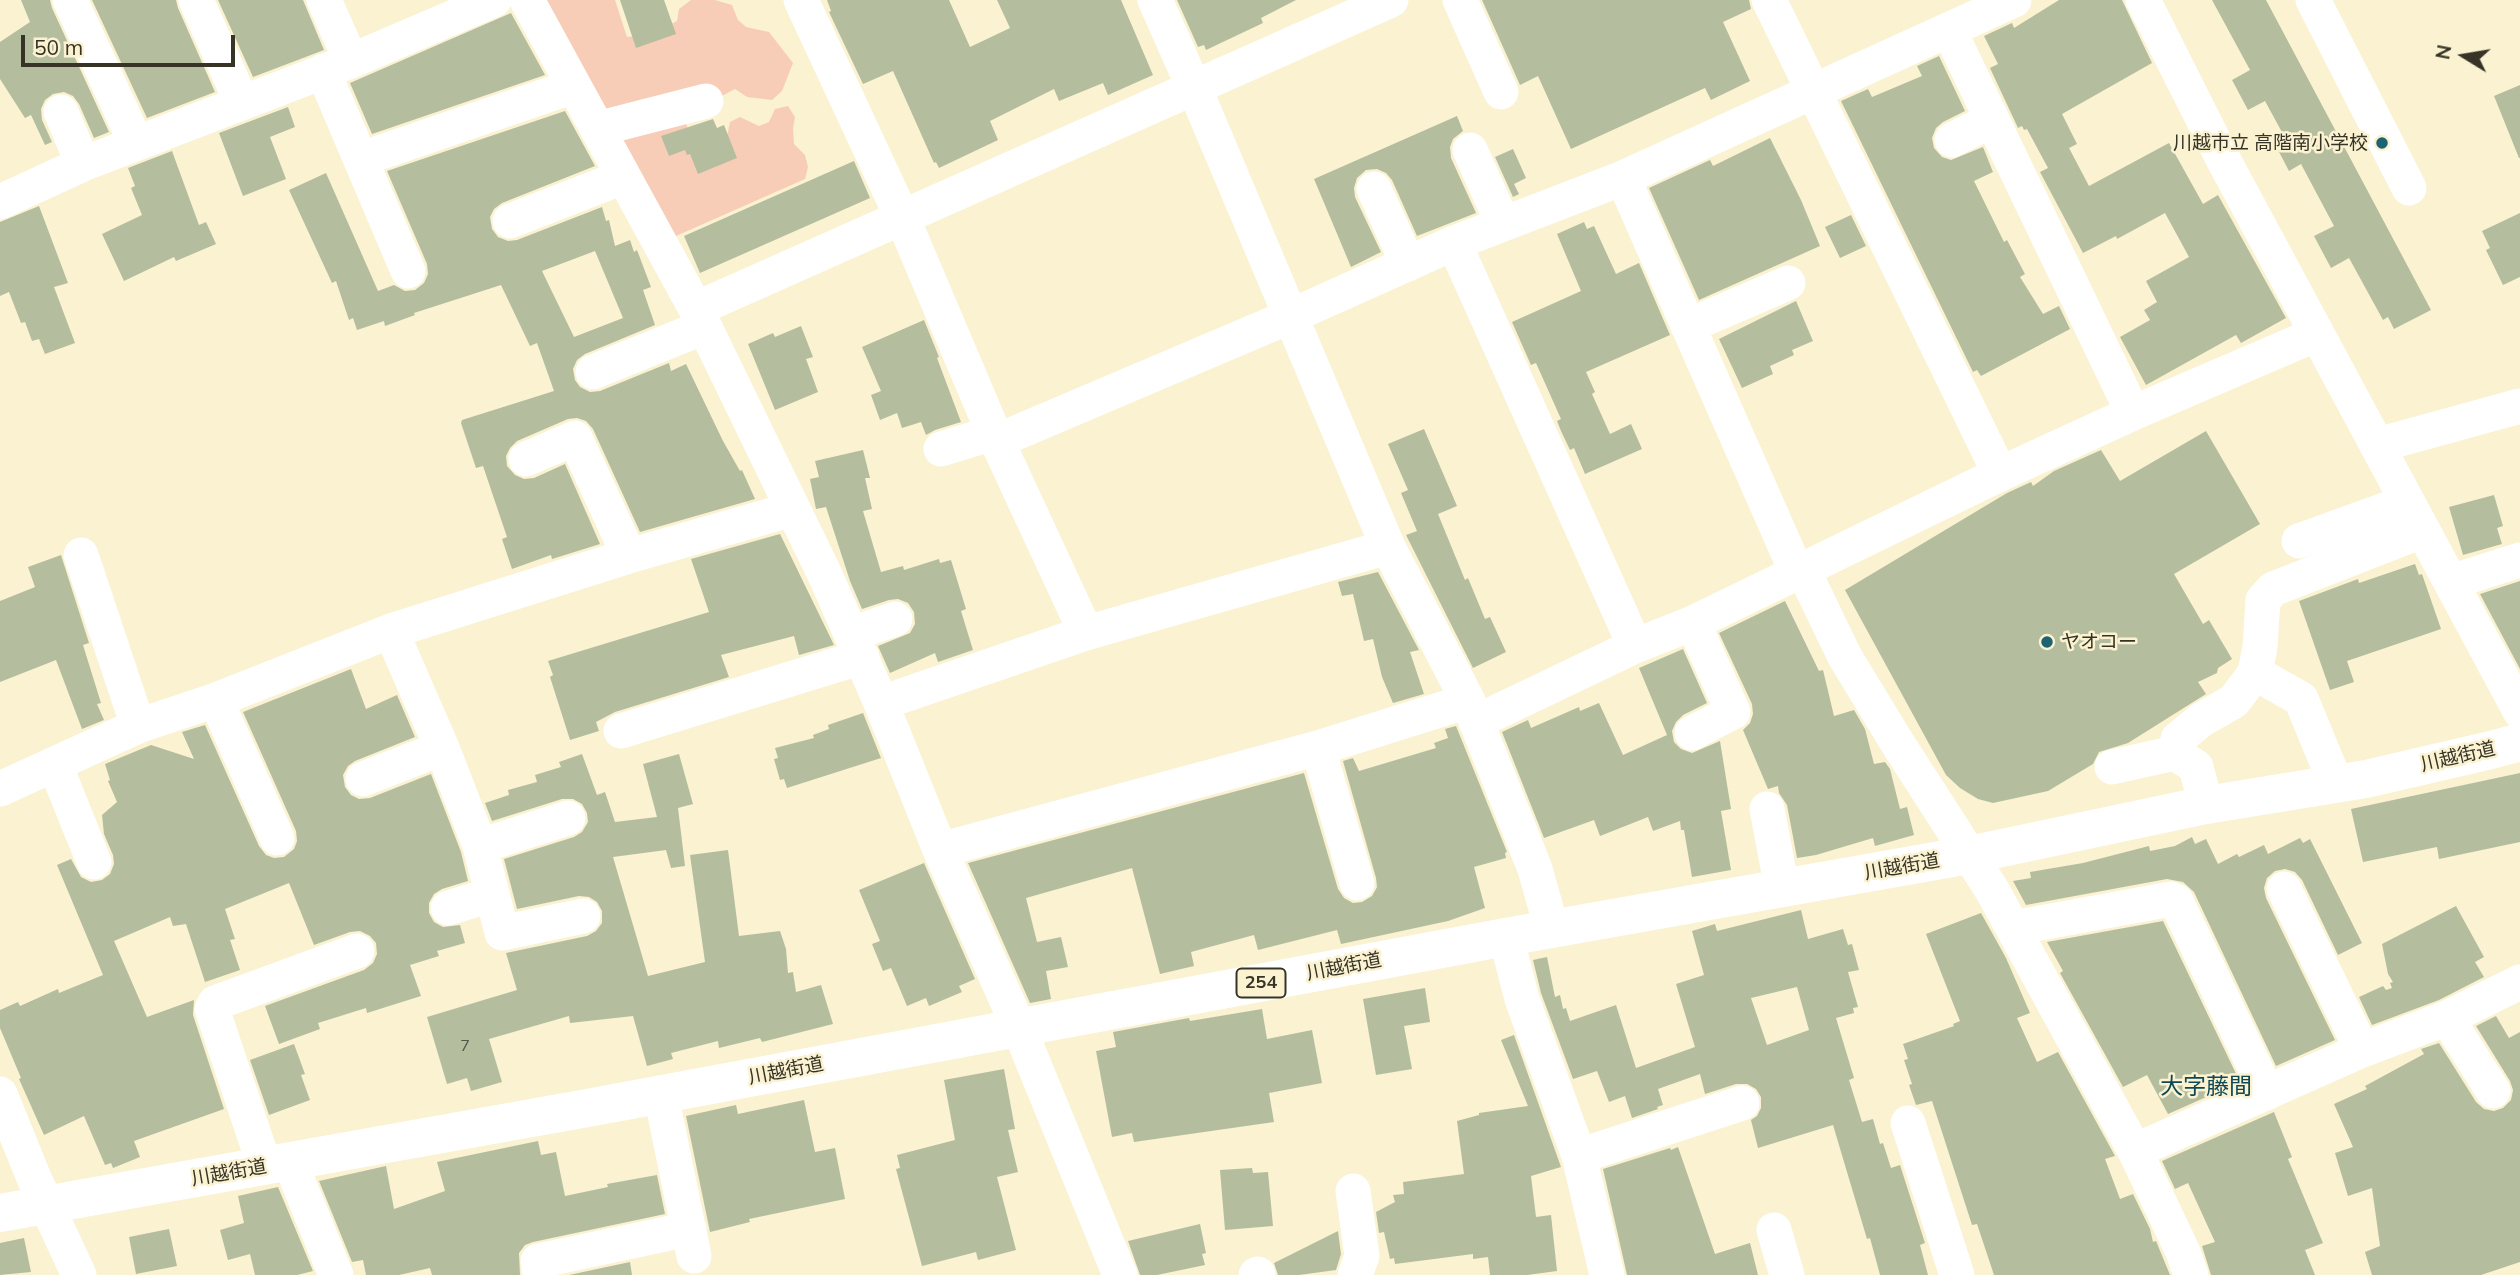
<!DOCTYPE html>
<meta charset="utf-8">
<style>
body{margin:0}
#map{position:relative;width:2520px;height:1275px;overflow:hidden;background:#faf2d1;font-family:Mulish,sans-serif}
canvas{display:block}
.north{position:absolute;left:2429px;top:21px;width:70px;height:70px;-webkit-text-stroke:5px #faf2d1;paint-order:stroke;rotate:281deg;font-size:19px;font-weight:700;line-height:28px;text-align:center;color:#373427}
.north::after{content:'';display:block;margin:auto;width:24px;height:32px;background:#373427;clip-path:polygon(50% 0,100% 100%,50% 72%,0 100%)}
.scale{position:absolute;left:21px;top:35px;width:214px;height:32px;box-sizing:border-box;border:4px solid #373427;border-top:0;padding-left:9px;font-size:21px;line-height:24px;white-space:nowrap;color:#373427;-webkit-text-stroke:5px #faf2d1;paint-order:stroke}
</style>
<div id="map">
<canvas width="2520" height="1275"></canvas>
<div class="north">N</div>
<div class="scale">50 m</div>
</div>
<script>
const c = document.querySelector('canvas').getContext('2d');
c.lineJoin = 'round';
function fill(path, color) { c.fillStyle = color; c.fill(path, 'evenodd'); }
const shape = rows => new Path2D(rows.map(r => 'M' + r).join(''));
function strokePath(path, color, width, dash) { c.strokeStyle = color; c.lineWidth = width; c.lineCap = dash ? 'butt' : 'round'; c.setLineDash(dash || []); c.stroke(path); }
function drawText(font, color, halo, rows, align = 'center') {
  c.font = font + ' Mulish,"Noto Sans JP",sans-serif'; c.lineWidth = 5; c.setLineDash([]); c.textBaseline = 'middle'; c.strokeStyle = halo; c.fillStyle = color; for (const [text, x, y, turn = 0] of rows) {
    c.save(); c.translate(x, y); c.rotate((+turn || 0) * Math.PI / 180); c.textAlign = isNaN(turn) ? turn : align; if (halo) c.strokeText(text, 0, 0); c.fillText(text, 0, 0); c.restore();
  }
}
const green = shape([
 [544,0,615,0,627,37,651,34,677,21,679,9,691,0,715,0,732,5,738,20,746,27,769,32,793,63,782,91,772,100,747,97,735,89,684,116,698,164,723,156,730,122,740,117,759,126,769,122,775,109,788,106,795,117,793,129,794,144,805,155,808,167,805,179,676,236,663,230]
]);
const building = shape([
 [21,0,50,0,52,8,109,132,94,138,79,104,73,96,64,92,53,94,45,100,41,109,42,120,52,142,45,145,31,115,25,118,0,79,0,42,30,22],
 [92,0,176,0,178,8,215,92,147,118],
 [218,0,303,0,324,50,253,77],
 [620,0,664,0,676,34,636,48],
 [827,0,949,0,970,47,1010,28,997,0,1121,0,1153,75,1108,95,1103,83,1059,101,1054,89,990,121,998,140,939,168,936,162,934,163,893,71,863,84,829,12,831,11],
 [1177,0,1296,0,1261,18,1263,23,1206,50,1204,45,1198,47],
 [1482,0,1749,0,1751,9,1723,22,1750,81,1711,100,1705,88,1571,149,1538,76,1520,85],
 [2059,0,2122,0,2152,63,2062,114,2077,144,2069,148,2089,186,2169,143,2203,204,2218,195,2286,318,2241,343,2236,335,2146,385,2120,337,2150,320,2144,310,2157,302,2146,281,2189,257,2165,213,2117,239,2116,236,2083,253,2040,172,2048,168,2027,129,2024,130,2022,126,2018,128,1990,68,1998,64,1984,36,2012,23,2014,28],
 [2212,0,2266,0,2431,310,2394,329,2388,317,2383,320,2349,258,2331,268,2314,236,2334,226,2301,164,2289,171,2278,150,2289,145,2265,101,2248,110,2232,80,2250,70],
 [511,13,545,75,372,134,350,83],
 [1939,56,1965,111,1943,122,1936,128,1932,138,1934,148,1942,157,1951,160,1983,147,1993,172,1974,181,2004,242,2007,240,2025,274,2020,277,2043,314,2059,306,2070,329,1981,376,1977,370,1973,372,1841,101,1868,89,1872,97,1922,76,1917,66],
 [2520,85,2520,158,2519,158,2494,96],
 [288,107,295,127,270,137,286,179,243,196,219,133],
 [565,111,595,166,502,203,494,209,490,217,492,229,498,237,508,241,517,240,602,207,606,221,609,220,615,246,630,240,634,252,637,250,651,287,643,290,655,325,585,354,577,360,573,369,575,380,580,387,590,392,600,391,669,363,671,371,686,364,723,441,740,471,742,470,755,499,640,532,593,429,586,421,577,418,568,419,517,441,510,448,506,456,507,466,515,475,524,479,534,478,565,464,600,544,552,559,551,555,512,569,502,539,507,537,483,466,476,468,461,423,462,420,554,391,537,343,530,346,501,285,414,313,415,315,385,326,384,321,357,330,353,318,349,320,336,281,332,283,289,190,326,173,378,291,394,285,405,291,415,290,424,283,428,274,427,264,387,171],
 [595,251,623,318,574,337,542,271],
 [1457,116,1463,131,1453,139,1450,147,1451,158,1476,213,1417,236,1392,180,1386,173,1377,169,1366,170,1357,178,1354,188,1355,197,1381,252,1351,267,1314,179],
 [713,119,717,128,724,125,737,158,698,174,690,154,687,155,685,150,669,156,661,136],
 [1770,138,1801,200,1820,246,1699,300,1649,188,1710,160,1713,166],
 [1513,149,1526,178,1514,184,1519,194,1513,197,1495,157],
 [172,151,199,225,206,222,216,244,176,261,174,257,124,281,102,234,142,215,131,188,135,186,128,168],
 [854,161,870,198,700,273,684,236],
 [39,206,68,283,54,287,75,343,45,354,39,339,32,341,25,322,21,323,9,292,0,296,0,222],
 [2520,213,2520,277,2503,285,2486,250,2490,248,2482,231],
 [1851,215,1866,246,1840,258,1825,227],
 [1584,222,1587,229,1594,226,1616,274,1639,263,1670,335,1586,372,1595,392,1592,394,1610,434,1631,424,1642,449,1585,474,1574,448,1570,450,1561,431,1557,421,1561,419,1536,363,1531,365,1512,322,1581,291,1557,234],
 [1796,301,1813,341,1792,350,1794,355,1770,366,1773,374,1742,388,1719,339],
 [924,320,939,357,937,358,961,422,935,430,926,435,921,422,902,428,897,413,880,420,871,395,881,391,862,347],
 [801,326,813,357,806,359,818,392,775,410,748,344,773,333,775,337],
 [1424,429,1457,506,1438,514,1465,580,1468,578,1485,619,1490,617,1506,652,1473,668,1406,535,1417,531,1401,493,1408,490,1388,444],
 [2206,431,2260,524,2174,574,2203,624,2209,620,2232,659,2218,668,2217,673,2198,682,2206,694,2128,743,2099,752,2093,764,2048,791,1993,803,1978,799,1960,788,1946,775,1845,590,2007,493,2031,482,2033,486,2054,471,2101,450,2120,481],
 [863,450,870,478,865,478,872,509,863,511,881,572,903,566,904,570,939,559,940,563,951,560,966,609,961,611,973,650,938,662,935,653,890,673,878,646,910,633,915,624,914,612,908,603,898,599,889,600,862,609,850,581,826,507,816,509,810,479,819,477,815,461],
 [2494,495,2503,526,2497,528,2502,544,2463,555,2449,507],
 [780,534,834,645,799,655,794,636,721,655,729,677,615,712,596,722,599,731,570,740,550,677,553,675,548,661,709,612,691,559],
 [61,555,89,643,83,645,101,703,97,704,104,720,82,729,56,660,0,682,0,601,35,587,28,567],
 [2415,564,2419,575,2422,574,2441,629,2347,661,2354,682,2330,690,2299,601,2358,579,2359,583],
 [1378,572,1419,650,1410,652,1424,694,1393,703,1382,677,1373,639,1364,641,1353,594,1342,596,1338,582],
 [2520,581,2520,669,2480,594],
 [1785,601,1819,671,1823,670,1834,716,1854,710,1865,729,1874,764,1885,762,1890,769,1900,809,1907,807,1914,835,1875,846,1873,838,1816,855,1797,858,1787,805,1779,793,1778,786,1768,789,1743,730,1750,723,1753,714,1752,704,1719,633],
 [1683,649,1707,703,1683,715,1676,722,1672,731,1674,742,1681,749,1692,753,1720,741,1731,809,1721,811,1731,870,1692,877,1684,830,1681,830,1680,821,1653,831,1648,817,1600,836,1594,820,1544,838,1502,732,1528,720,1531,728,1579,707,1580,711,1599,703,1623,755,1667,735,1639,668],
 [351,669,366,709,397,695,415,737,355,761,348,766,343,775,345,787,351,795,359,799,370,798,431,774,461,852,468,881,442,889,434,894,429,903,429,913,434,922,443,927,460,925,465,943,437,951,439,956,410,965,421,996,367,1013,366,1008,318,1023,320,1029,279,1044,265,1006,364,970,373,963,377,954,376,943,370,936,360,931,350,932,314,945,289,883,225,909,235,939,230,940,240,970,205,982,186,924,173,926,170,917,114,941,147,1017,194,1000,193,1015,224,1109,134,1141,140,1157,113,1168,111,1163,105,1165,84,1116,44,1135,19,1079,21,1078,0,1028,0,1010,18,1002,20,1006,58,989,59,993,103,975,57,865,71,859,81,877,91,882,102,880,110,874,114,864,113,855,104,834,102,815,117,802,108,781,110,780,105,764,151,745,194,759,182,732,205,725,259,846,266,855,274,858,284,857,294,849,297,841,296,831,243,712],
 [863,713,881,758,787,788,784,779,780,780,774,759,778,758,775,748,814,738,813,735,829,729,828,725],
 [1456,726,1507,852,1505,853,1506,858,1474,867,1485,908,1448,921,1341,944,1337,930,1258,950,1254,935,1191,952,1194,966,1160,974,1132,868,1026,898,1037,942,1061,937,1068,967,1046,971,1051,999,1030,1003,968,863,1304,773,1338,889,1344,898,1353,903,1362,902,1372,896,1377,887,1376,878,1343,761,1353,758,1359,771,1436,748,1434,743,1448,738,1445,729],
 [582,754,597,795,605,792,615,822,657,817,643,764,679,754,693,804,678,808,685,866,671,868,666,850,613,857,648,976,705,962,690,855,728,850,739,936,780,931,786,949,788,973,793,972,796,992,821,985,833,1024,762,1042,760,1038,719,1048,718,1041,671,1053,673,1059,647,1066,633,1016,570,1023,569,1016,489,1039,502,1082,471,1091,467,1078,447,1084,427,1017,517,990,506,953,587,936,596,931,602,923,602,911,597,902,589,897,579,896,517,909,504,859,574,837,582,832,588,822,587,813,582,804,573,799,562,799,492,821,485,803,509,795,508,790,537,782,535,775,561,767,559,762],
 [2520,773,2520,842,2439,859,2437,847,2363,862,2351,809],
 [2192,837,2195,844,2206,839,2218,864,2237,854,2239,857,2264,845,2268,854,2300,838,2303,843,2310,839,2362,943,2338,955,2302,880,2295,872,2285,869,2275,871,2267,878,2264,888,2266,898,2335,1040,2276,1066,2194,892,2183,882,2167,879,2026,905,2013,881,2031,878,2030,872,2083,863,2149,846,2150,851,2175,846],
 [924,863,975,979,959,986,962,992,929,1006,926,998,907,1006,891,968,883,971,872,944,880,941,859,890],
 [2456,906,2484,957,2475,962,2484,977,2439,1000,2372,1025,2359,997,2383,986,2386,990,2392,988,2390,983,2393,982,2388,974,2382,944],
 [1801,910,1808,939,1843,929,1848,945,1852,944,1859,970,1848,972,1858,1007,1853,1008,1854,1013,1836,1018,1854,1078,1849,1080,1862,1122,1873,1119,1880,1144,1883,1143,1891,1168,1900,1165,1925,1243,1920,1245,1928,1275,1880,1275,1870,1238,1867,1239,1833,1125,1758,1148,1751,1120,1757,1116,1761,1108,1761,1097,1756,1089,1747,1084,1736,1084,1705,1094,1700,1074,1658,1089,1663,1105,1657,1107,1658,1109,1632,1118,1625,1096,1609,1102,1597,1071,1573,1079,1541,993,1533,960,1547,957,1555,997,1560,995,1563,1009,1566,1008,1570,1021,1616,1005,1636,1068,1695,1047,1676,984,1704,975,1692,931,1715,924,1717,931],
 [1797,987,1809,1030,1767,1045,1751,998],
 [1981,913,2006,958,2030,1013,2017,1018,2037,1062,2058,1052,2115,1156,2105,1159,2120,1199,2133,1194,2150,1229,2153,1242,2156,1241,2170,1275,1994,1275,1977,1224,1972,1225,1932,1101,1916,1105,1909,1085,1912,1084,1904,1060,1908,1059,1903,1044,1954,1026,1953,1024,1960,1021,1926,934],
 [2163,921,2240,1082,2168,1114,2147,1075,2123,1087,2060,973,2063,971,2047,942],
 [1425,988,1430,1022,1404,1026,1412,1069,1376,1075,1363,999],
 [1262,1009,1267,1039,1312,1030,1322,1083,1269,1093,1274,1122,1134,1142,1132,1133,1112,1137,1096,1051,1116,1047,1113,1032,1189,1018,1190,1021],
 [2496,1016,2509,1038,2520,1032,2520,1262,2481,1275,2372,1275,2365,1252,2380,1246,2372,1188,2348,1196,2335,1153,2353,1147,2334,1104,2367,1089,2365,1086,2424,1054,2421,1049,2439,1043,2476,1102,2484,1109,2494,1111,2503,1108,2511,1100,2513,1090,2510,1081,2476,1026],
 [1514,1035,1561,1167,1531,1176,1536,1217,1551,1215,1557,1271,1527,1275,1490,1275,1488,1257,1473,1259,1473,1254,1395,1264,1394,1258,1390,1259,1384,1232,1379,1233,1376,1212,1395,1202,1393,1195,1404,1194,1403,1182,1464,1174,1457,1121,1479,1115,1479,1113,1528,1106,1501,1040],
 [294,1044,305,1074,301,1075,310,1100,269,1115,250,1060],
 [1004,1069,1015,1129,1008,1130,1018,1172,997,1177,1016,1250,978,1260,976,1252,922,1266,896,1169,900,1168,897,1155,955,1140,944,1080],
 [804,1100,815,1152,835,1148,845,1199,749,1219,750,1222,710,1232,686,1116,736,1105,738,1114],
 [2274,1112,2292,1157,2288,1159,2323,1243,2305,1250,2315,1275,2211,1275,2202,1246,2215,1242,2188,1183,2175,1189,2162,1161],
 [538,1141,541,1155,556,1152,565,1196,608,1187,607,1184,657,1175,665,1214,533,1242,525,1245,519,1253,520,1275,432,1275,430,1268,399,1275,366,1275,363,1260,352,1262,319,1181,386,1166,394,1209,445,1191,437,1162],
 [1678,1147,1715,1254,1750,1243,1758,1275,1627,1275,1603,1169,1670,1148,1671,1150],
 [1252,1168,1253,1173,1268,1172,1273,1226,1225,1230,1220,1170],
 [278,1187,313,1271,297,1275,255,1275,250,1254,228,1260,220,1230,244,1223,238,1196],
 [1200,1224,1206,1253,1202,1254,1205,1265,1157,1275,1140,1275,1128,1241],
 [169,1229,177,1266,136,1274,129,1237],
 [1338,1231,1341,1254,1336,1270,1299,1275,1278,1275,1274,1263],
 [24,1238,31,1272,0,1275,0,1243],
 [630,1262,632,1275,569,1275]
]);
const minor = shape([
 [70,0,136,143],
 [196,0,242,103],
 [324,0,351,61],
 [527,0,696,309,826,577,881,703,940,850,1019,1028,1120,1275],
 [801,0,902,217,997,441,1086,633],
 [1155,0,1202,106,1388,547,1468,701,1535,869,1552,930],
 [1460,0,1501,92],
 [1769,0,2000,474],
 [2143,0,2223,159,2520,711],
 [2313,0,2409,188],
 [1949,30,2133,413],
 [323,71,408,271],
 [61,112,83,164],
 [597,129,706,101],
 [1952,140,1992,120],
 [1470,150,1503,224],
 [361,159,574,86],
 [1623,178,1797,573],
 [1374,189,1408,264],
 [0,202,83,164,351,61,494,0],
 [510,221,623,177],
 [1454,243,1635,646],
 [696,309,1391,0],
 [1688,326,1788,283],
 [593,372,704,327],
 [997,441,1291,316,1454,243,1623,178,2014,0],
 [2378,445,2520,406],
 [941,449,993,433],
 [526,459,575,438,629,556],
 [2299,541,2407,502],
 [81,555,138,726],
 [1803,570,1845,657,1898,744,1992,890,2135,1151,2183,1252,2191,1275],
 [2451,582,2520,560],
 [391,631,442,748,480,846,502,933,583,916],
 [851,634,895,619],
 [2255,673,2301,699,2336,784],
 [216,700,277,838],
 [881,703,1086,633,1388,547],
 [1476,722,1635,646,1693,623,2000,474,2133,413,2317,334],
 [621,731,862,657],
 [1692,733,1733,712,1693,623],
 [1318,748,1357,883],
 [2175,753,2196,767,2206,805],
 [55,765,94,862],
 [2112,767,2175,753,2178,739,2201,720,2234,701,2255,673,2260,647,2263,600,2273,589,2422,531],
 [363,779,442,748],
 [0,789,138,726,216,700,391,631,629,556,793,509],
 [1767,809,1782,889],
 [480,846,568,818],
 [940,850,1318,748,1468,701],
 [2284,889,2362,1050],
 [448,908,491,895],
 [2013,928,2171,899,2176,901,2267,1093],
 [1506,937,1522,999,1579,1156,1742,1103],
 [2447,1018,2493,1091],
 [0,1094,34,1178,79,1275],
 [661,1095,694,1256],
 [1908,1123,1957,1275],
 [2135,1151,2362,1050,2447,1018,2520,982],
 [1579,1156,1607,1275],
 [290,1162,336,1275],
 [265,1167,212,1009,215,1003,357,951],
 [1353,1191,1362,1256,1355,1275],
 [1774,1230,1787,1275],
 [540,1275,538,1261,689,1229],
 [1256,1275,1258,1274]
]);
const highway = shape([
 [0,1213,593,1107,1506,937,1969,855,2206,805,2366,779,2491,750,2520,742]
]);
const markers = [
 [2382,143,7,"#1d6373"],
 [2047,642,7,"#1d6373"]
];
const numberNames = [
 ["7",465,1046]
];
const shields = [
 [1261,983,49]
];
const shieldNames = [
 ["254",1261,983]
];
const poiNames = [
 ["川越市立 高階南小学校",2368,143],
 ["ヤオコー",2061,642,"left"]
];
const streetNames = [
 ["川越街道",2458,757,-13],
 ["川越街道",1902,867,-10],
 ["川越街道",1344,967,-11],
 ["川越街道",786,1071,-11],
 ["川越街道",229,1173,-10]
];
const quarterNames = [
 ["大字藤間",2206,1087]
];
fill(green, '#f8cdb8');
fill(building, '#b4be9e');
strokePath(minor, '#fff', 35);
strokePath(highway, '#fff', 38);
for (const [x, y, r, color] of markers) { const dot = new Path2D(); dot.arc(x, y, r, 0, 2 * Math.PI); c.fillStyle = color; c.fill(dot); strokePath(dot, '#faf2d1', 2.5); }
drawText('16px', '#565645', null, numberNames);
for (const [x, y, w] of shields) { const box = new Path2D(); box.roundRect(x - w / 2, y - 14.5, w, 29, 5); c.fillStyle = '#faf2d1'; c.fill(box); strokePath(box, '#373427', 2); }
drawText('bold 18px', '#373427', null, shieldNames);
drawText('19px', '#373427', '#faf2d1', poiNames, 'right');
drawText('19px', '#373427', '#faf2d1', streetNames);
drawText('23px', '#104956', '#faf2d1', quarterNames);
</script>
